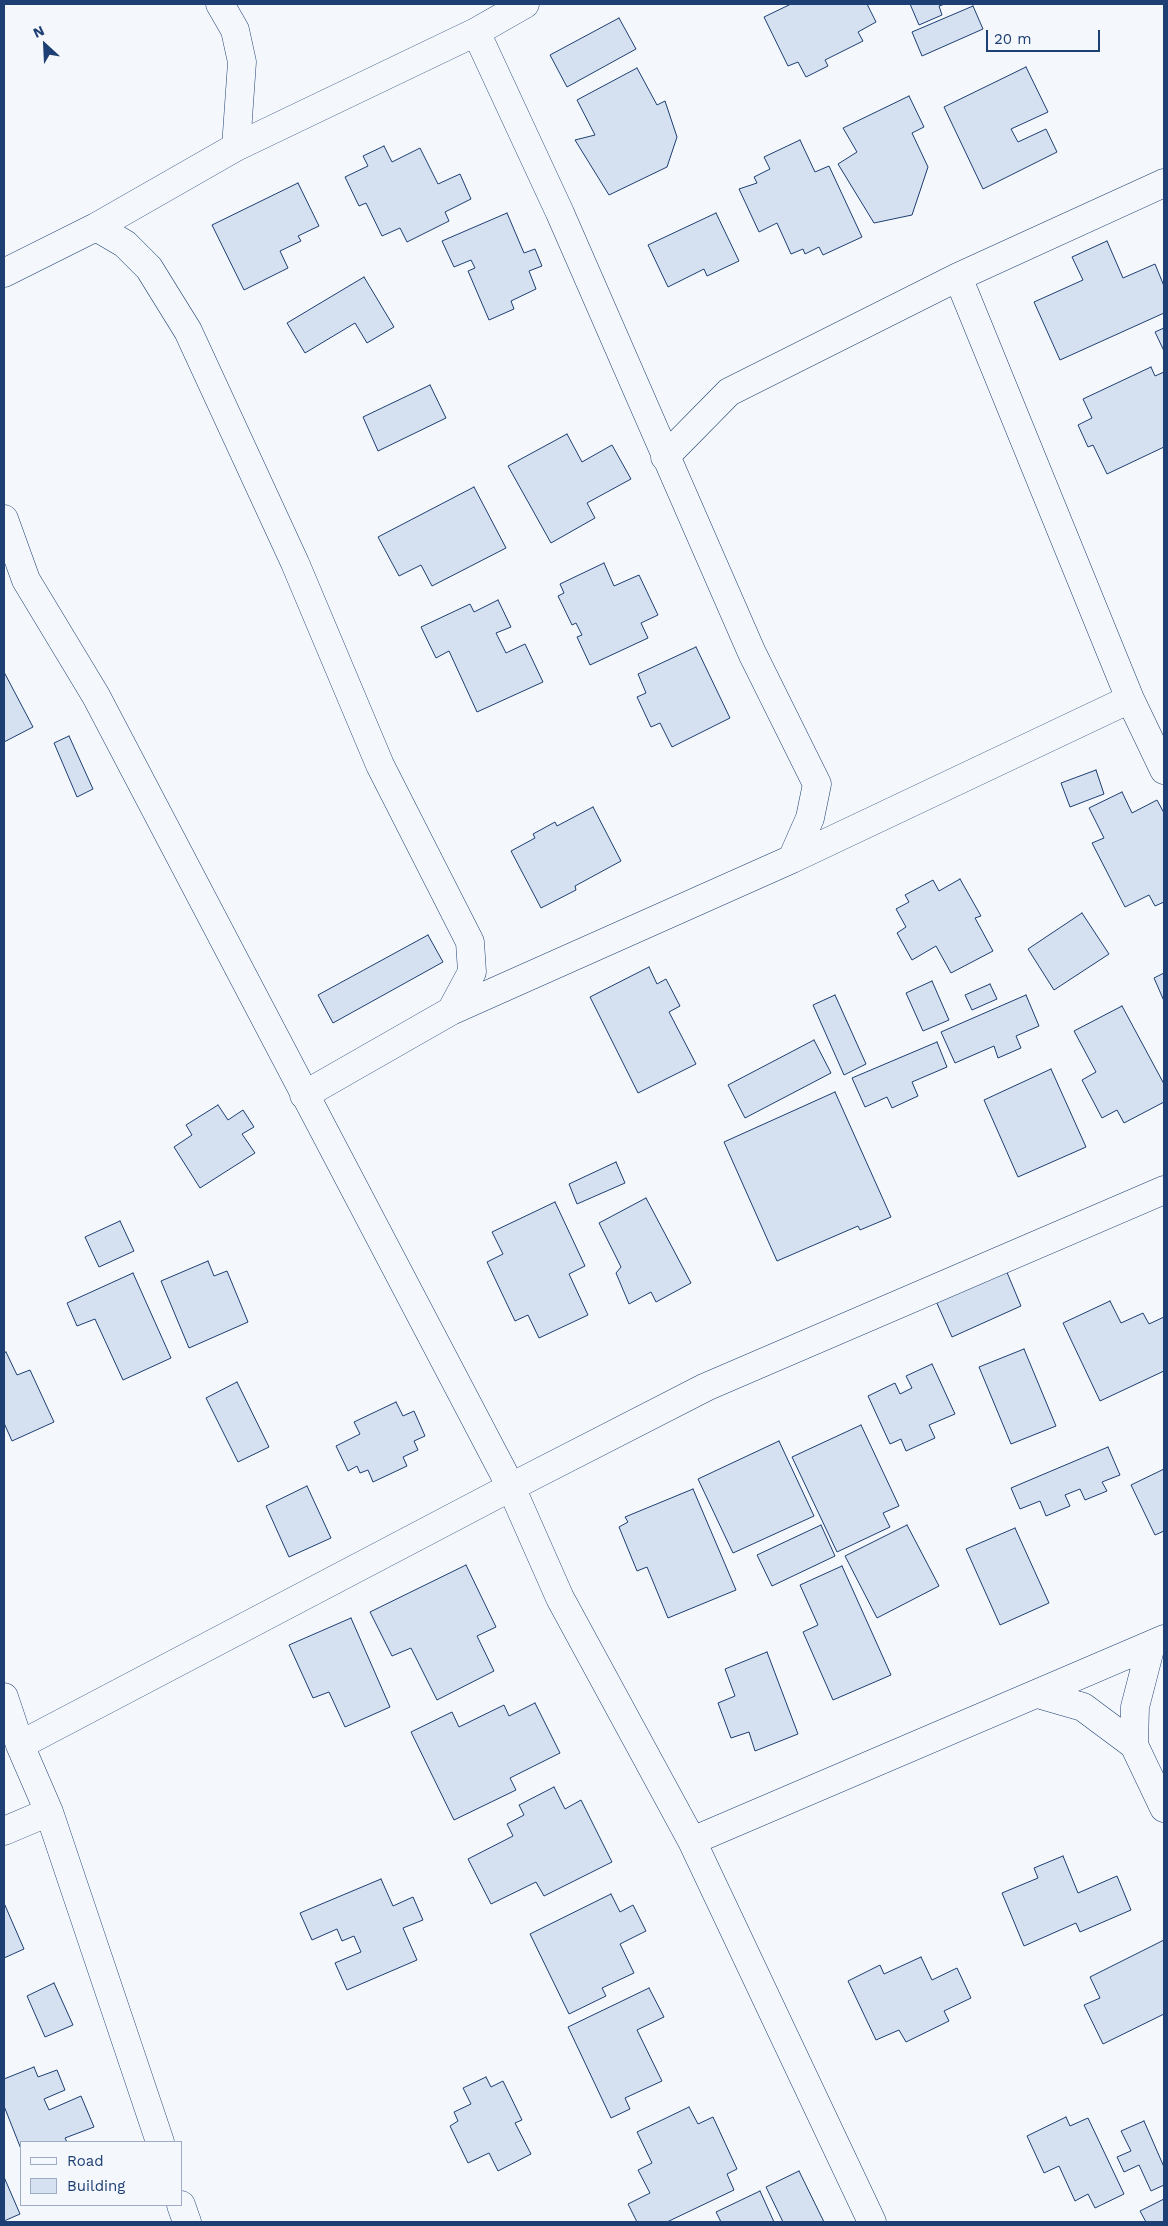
<!DOCTYPE html>
<style>
body{margin:0}
#map{position:relative;width:1168px;height:2226px;overflow:hidden;background:#f4f7fb;font-family:"Work Sans",sans-serif}
canvas{display:block}
.frame{position:absolute;inset:0;border:5px solid #1d3f73;pointer-events:none}
.legend{position:absolute;left:20px;top:2141px;width:162px;height:65px;box-sizing:border-box;background:#f4f7fb;border:1px solid #9eadc5;margin:0;padding:6px 9px;list-style:none;font-size:15px;color:#1d3f73}
.legend li{display:flex;align-items:center;gap:10px;height:25px}
.legend b{width:25px;border:1px solid #9eadc5}
.north{position:absolute;left:20px;top:20px;width:50px;height:50px;-webkit-text-stroke:4px #f4f7fb;paint-order:stroke;rotate:335deg;font-size:14px;font-weight:700;line-height:20px;text-align:center;color:#1d3f73}
.north::after{content:'';display:block;margin:auto;width:18px;height:22px;background:#1d3f73;clip-path:polygon(50% 0,100% 100%,50% 72%,0 100%)}
.scale{position:absolute;left:986px;top:30px;width:114px;height:22px;box-sizing:border-box;border:2px solid #1d3f73;border-top:0;padding-left:6px;font-size:15px;line-height:18px;white-space:nowrap;color:#1d3f73;-webkit-text-stroke:4px #f4f7fb;paint-order:stroke}
</style>
<div id="map">
<canvas width="1168" height="2226"></canvas>
<div class="frame"></div>
<ul class="legend">
<li><b style="height:6px;background:#f4f7fb"></b>Road</li>
<li><b style="height:14px;background:#d5e0f0"></b>Building</li>
</ul>
<div class="north">N</div>
<div class="scale">20 m</div>
</div>
<script>
const c = document.querySelector('canvas').getContext('2d');
c.lineJoin = 'round';
function fill(path, color) { c.fillStyle = color; c.fill(path, 'evenodd'); }
const shape = rows => new Path2D(rows.map(r => 'M' + r).join(''));
function strokePath(path, color, width, dash) { c.strokeStyle = color; c.lineWidth = width; c.lineCap = dash ? 'butt' : 'round'; c.setLineDash(dash || []); c.stroke(path); }
const building = shape([
 [791,4,867,4,876,22,858,32,863,41,825,60,828,66,806,77,798,62,788,66,764,17,791,4],
 [910,4,945,4,939,6,942,15,919,25,910,4],
 [973,6,983,29,922,56,912,32,973,6],
 [619,18,636,49,567,87,550,55,619,18],
 [1026,67,1048,112,1011,129,1018,142,1046,129,1057,152,983,189,944,107,1026,67],
 [637,68,657,105,665,101,677,137,667,167,609,195,575,140,595,135,577,100,637,68],
 [909,96,924,127,912,133,928,167,912,215,874,223,838,164,857,152,843,128,909,96],
 [800,140,815,172,829,166,862,237,823,255,819,247,805,254,803,249,791,254,777,223,759,232,739,189,757,183,754,177,770,169,764,157,800,140],
 [384,146,392,162,420,148,438,184,460,174,471,199,445,212,449,221,407,242,400,228,382,236,366,203,359,206,345,177,368,166,363,156,384,146],
 [298,183,319,226,298,236,301,241,280,251,288,268,244,290,212,225,298,183],
 [507,213,524,253,535,249,542,266,529,271,536,289,511,301,514,309,489,320,468,271,475,268,471,260,454,267,442,241,507,213],
 [716,213,739,261,707,276,704,269,668,287,648,245,716,213],
 [1107,241,1123,278,1155,264,1164,286,1164,313,1060,360,1034,302,1083,280,1072,257,1107,241],
 [364,277,394,327,367,343,355,323,305,353,287,323,364,277],
 [1164,328,1164,351,1155,332,1164,328],
 [1151,367,1155,376,1164,372,1164,447,1107,474,1093,445,1088,447,1078,425,1092,418,1083,399,1151,367],
 [430,385,446,418,378,451,363,417,430,385],
 [567,434,582,462,612,445,631,479,587,503,595,518,551,543,508,466,567,434],
 [474,487,506,548,432,586,421,565,399,576,378,537,474,487],
 [604,563,614,586,639,575,658,615,641,623,648,638,590,665,577,637,582,635,576,623,572,625,558,596,564,593,560,584,604,563],
 [498,600,511,627,496,633,506,653,525,644,543,682,477,712,449,651,436,658,421,627,470,604,474,612,498,600],
 [696,647,730,718,672,747,660,723,651,727,637,697,646,693,638,674,696,647],
 [4,672,33,727,4,742,4,672],
 [69,736,93,789,77,797,54,743,69,736],
 [1096,770,1104,794,1070,807,1061,783,1096,770],
 [1122,792,1132,813,1157,800,1164,813,1164,902,1155,906,1149,895,1125,907,1092,843,1104,838,1089,808,1122,792],
 [593,807,621,861,575,886,576,890,541,908,511,851,535,838,533,834,555,822,557,826,593,807],
 [960,879,981,916,975,918,993,951,951,973,936,946,912,960,897,933,906,927,896,909,909,902,905,895,933,880,939,891,960,879],
 [1082,913,1109,954,1054,990,1028,949,1082,913],
 [428,935,443,962,333,1023,318,995,428,935],
 [649,967,657,984,666,979,680,1006,669,1012,696,1064,638,1093,590,997,649,967],
 [1164,973,1164,1001,1154,978,1164,973],
 [932,981,949,1020,923,1031,906,993,932,981],
 [990,984,997,999,972,1010,965,995,990,984],
 [835,995,866,1064,844,1075,813,1005,835,995],
 [1026,995,1039,1026,1016,1036,1021,1048,998,1058,994,1046,955,1063,941,1032,1026,995],
 [1122,1006,1164,1084,1164,1102,1124,1123,1117,1110,1102,1118,1082,1080,1096,1072,1074,1031,1122,1006],
 [814,1040,831,1073,745,1118,728,1085,814,1040],
 [937,1042,947,1067,912,1082,918,1096,892,1108,887,1097,865,1107,852,1078,937,1042],
 [1051,1069,1086,1147,1018,1177,984,1100,1051,1069],
 [835,1092,891,1217,860,1230,858,1226,777,1261,724,1142,835,1092],
 [218,1105,228,1120,243,1110,254,1127,242,1134,255,1153,200,1188,174,1147,192,1135,186,1125,218,1105],
 [616,1162,625,1183,577,1204,569,1184,616,1162],
 [646,1198,691,1283,656,1302,651,1292,629,1304,616,1273,621,1267,599,1223,646,1198],
 [555,1202,585,1266,569,1274,588,1315,539,1338,528,1315,515,1321,487,1262,503,1254,492,1232,555,1202],
 [120,1221,134,1251,99,1267,85,1237,120,1221],
 [208,1261,214,1276,227,1271,248,1322,189,1348,161,1281,208,1261],
 [1006,1270,1021,1306,952,1337,936,1301,1006,1270],
 [133,1273,171,1358,123,1380,95,1319,77,1326,67,1303,133,1273],
 [1110,1301,1121,1323,1143,1313,1149,1324,1164,1317,1164,1371,1100,1401,1063,1323,1110,1301],
 [1024,1349,1056,1426,1011,1444,979,1367,1024,1349],
 [6,1352,17,1375,30,1370,54,1422,12,1441,4,1423,4,1353,6,1352],
 [932,1364,955,1414,929,1425,935,1438,906,1451,901,1439,890,1444,868,1396,895,1383,900,1394,912,1388,906,1376,932,1364],
 [237,1382,269,1447,238,1462,206,1398,237,1382],
 [396,1402,403,1416,414,1411,425,1436,414,1441,418,1450,403,1457,407,1466,373,1482,368,1470,360,1473,357,1466,348,1471,336,1446,360,1434,354,1422,396,1402],
 [861,1425,899,1506,883,1513,890,1527,837,1552,792,1457,861,1425],
 [779,1441,814,1516,733,1553,698,1479,779,1441],
 [1108,1447,1120,1475,1102,1482,1107,1491,1085,1500,1080,1489,1065,1495,1070,1506,1046,1516,1040,1501,1020,1509,1011,1488,1108,1447],
 [1164,1469,1164,1531,1155,1535,1131,1485,1164,1469],
 [307,1486,331,1538,289,1557,266,1506,307,1486],
 [693,1489,736,1590,668,1618,647,1567,637,1571,619,1527,628,1522,625,1517,693,1489],
 [821,1525,835,1556,772,1586,757,1555,821,1525],
 [907,1525,939,1586,877,1618,845,1556,907,1525],
 [1015,1528,1049,1603,1000,1625,966,1549,1015,1528],
 [466,1565,496,1627,477,1636,494,1671,437,1700,411,1648,392,1656,370,1612,466,1565],
 [842,1566,891,1675,833,1700,803,1632,818,1625,800,1585,842,1566],
 [351,1618,390,1707,345,1727,329,1692,313,1698,289,1645,351,1618],
 [767,1652,798,1734,755,1751,749,1732,731,1738,718,1703,735,1696,725,1669,767,1652],
 [535,1703,560,1753,510,1778,516,1790,454,1820,411,1732,452,1712,459,1727,504,1705,509,1716,535,1703],
 [554,1787,565,1809,581,1800,612,1862,544,1896,536,1882,491,1904,468,1859,513,1836,507,1824,524,1815,519,1805,554,1787],
 [1063,1856,1078,1893,1117,1876,1131,1910,1080,1932,1076,1923,1024,1946,1002,1893,1038,1878,1034,1868,1063,1856],
 [381,1879,393,1906,413,1897,423,1920,403,1928,417,1960,347,1990,335,1963,361,1952,354,1936,342,1941,337,1929,312,1940,300,1913,381,1879],
 [611,1894,620,1912,633,1905,646,1931,620,1944,634,1973,602,1988,606,1996,569,2014,530,1934,611,1894],
 [4,1903,24,1949,4,1958,4,1903],
 [1164,1940,1164,2014,1103,2044,1084,2005,1100,1998,1090,1977,1164,1940],
 [921,1957,932,1980,957,1968,971,1998,944,2011,949,2021,906,2042,899,2030,876,2040,848,1981,880,1965,884,1974,921,1957],
 [54,1983,73,2025,45,2037,27,1996,54,1983],
 [649,1988,664,2017,637,2030,662,2081,625,2098,630,2109,611,2118,568,2027,649,1988],
 [34,2067,38,2077,57,2070,65,2090,44,2099,49,2110,81,2096,94,2127,65,2138,67,2142,21,2142,21,2149,4,2106,4,2079,34,2067],
 [486,2077,491,2087,503,2081,522,2120,515,2123,531,2154,498,2171,489,2153,468,2163,450,2126,458,2121,454,2112,471,2104,463,2088,486,2077],
 [689,2107,698,2124,713,2117,737,2169,727,2174,734,2190,667,2222,637,2222,628,2204,650,2193,638,2170,652,2163,637,2132,689,2107],
 [1066,2117,1070,2126,1088,2118,1124,2194,1095,2208,1088,2194,1075,2201,1059,2166,1044,2173,1027,2136,1066,2117],
 [1144,2121,1164,2167,1164,2185,1151,2191,1139,2165,1124,2172,1117,2157,1131,2151,1121,2131,1144,2121],
 [799,2171,824,2222,783,2222,766,2187,799,2171],
 [4,2177,20,2214,4,2221,4,2177],
 [760,2191,774,2222,721,2222,716,2212,760,2191],
 [1164,2199,1164,2222,1146,2222,1140,2211,1164,2199]
]);
const minor = shape([
 [220,4,235,30,242,62,236,147],
 [476,32,560,213,752,653,817,784,810,818,792,859],
 [96,227,125,244,149,268,188,331,295,563,380,765,470,942,472,972,451,1011],
 [4,273,96,227,236,147,476,32,525,4],
 [958,277,1130,699,1164,770],
 [665,457,729,392,958,277,1164,183],
 [4,519,26,580,96,696,511,1487,560,1598,692,1841,872,2222],
 [304,1095,451,1011,792,859,1130,699],
 [1151,1645,1135,1707,1134,1745,1164,1808],
 [1038,1694,1083,1707,1134,1745],
 [4,1697,20,1745,49,1812,160,2142],
 [20,1745,511,1487,706,1387,1164,1190],
 [4,1831,49,1812],
 [692,1841,1164,1639],
 [181,2205,187,2222]
]);
fill(building, '#d5e0f0');
strokePath(building, '#1d3f73', 1);
strokePath(minor, '#1d3f73', 29);
strokePath(minor, '#f4f7fb', 28);
</script>
